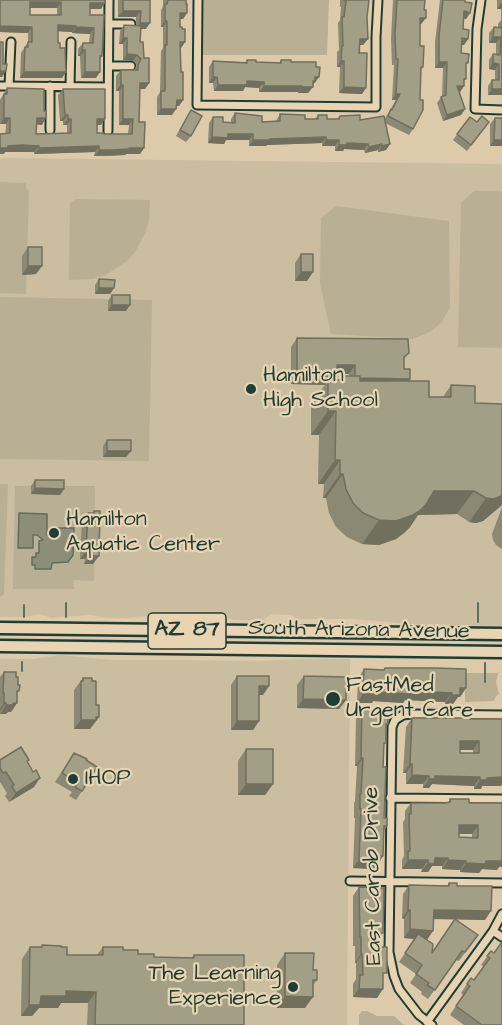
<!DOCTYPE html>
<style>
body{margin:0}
canvas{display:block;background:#dccaaa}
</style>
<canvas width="502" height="1025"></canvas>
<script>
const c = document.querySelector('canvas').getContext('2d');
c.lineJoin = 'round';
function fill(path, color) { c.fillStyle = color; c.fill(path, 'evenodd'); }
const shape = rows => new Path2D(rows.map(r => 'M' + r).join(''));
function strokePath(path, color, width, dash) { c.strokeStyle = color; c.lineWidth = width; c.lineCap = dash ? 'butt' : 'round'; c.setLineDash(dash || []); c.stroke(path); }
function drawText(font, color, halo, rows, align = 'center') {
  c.font = font + ' "Architects Daughter",sans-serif'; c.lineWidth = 4.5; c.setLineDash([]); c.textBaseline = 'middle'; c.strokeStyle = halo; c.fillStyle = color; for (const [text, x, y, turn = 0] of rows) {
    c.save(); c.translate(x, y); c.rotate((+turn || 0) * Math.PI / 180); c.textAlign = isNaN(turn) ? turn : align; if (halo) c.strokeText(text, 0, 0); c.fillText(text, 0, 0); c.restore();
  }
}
const built = shape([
 [0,158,502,164,502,626,410,624,354,619,297,619,291,615,271,614,264,620,233,620,220,615,209,615,196,618,171,619,150,616,130,618,107,618,91,615,51,618,40,614,27,617,0,617],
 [61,655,111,660,170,660,263,661,298,659,350,659,347,1025,0,1025,0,659,33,659]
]);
const green = shape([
 [203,0,329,0,327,55,203,55],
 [0,182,26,183,26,188,29,191,26,294,0,293],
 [474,191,502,191,502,348,458,347,461,203],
 [76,199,150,200,149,221,145,233,135,252,127,261,118,267,107,274,93,279,69,280,70,203],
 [336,206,449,221,450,307,442,322,430,332,412,339,331,334,320,283,321,218],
 [0,297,152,300,149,461,0,459],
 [0,484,8,484,4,594,0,597],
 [15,486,95,486,94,581,74,580,74,589,13,589],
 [465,673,498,673,496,682,499,694,496,696,494,701,465,702],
 [362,1011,367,1011,377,1016,394,1016,404,1025,359,1025,359,1015]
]);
const water = shape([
 [19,513,47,514,47,535,53,535,53,528,74,528,73,555,68,562,52,563,51,569,35,569,35,565,32,565,32,557,36,557,36,553,39,553,39,541,43,540,37,535,33,535,33,548,18,548,19,513]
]);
const stream = shape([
 [24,617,24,605],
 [66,617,66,603],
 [478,622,478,603],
 [22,671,22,662],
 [485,682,485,663]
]);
const minor = shape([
 [198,0,197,105,376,107,376,37,378,0],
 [481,0,477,29,475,109,502,110],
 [109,24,131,24],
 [109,66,131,66],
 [0,86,108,87],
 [9,86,11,42],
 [70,86,71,42],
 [50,130,50,86],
 [108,131,109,0],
 [390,798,502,799],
 [350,881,502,883],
 [493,931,502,937],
 [427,1022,493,931,502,914],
 [432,1025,419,1015,399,989,394,976,389,952,392,727,395,720,403,715,412,714,502,715]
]);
const primary = shape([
 [0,628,502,634],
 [0,646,502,652]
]);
const wall = shape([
 [0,0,105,0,101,9,90,9,90,15,102,56,100,60,96,78,81,78,80,56,78,56,78,49,83,43,89,43,90,34,72,33,72,32,58,31,58,43,62,78,20,78,21,53,28,42,28,33,0,32],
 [30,8,57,8,57,15,30,15],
 [118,0,150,0,146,29,141,29,140,42,149,83,145,89,140,89,139,122,144,148,140,154,126,154,125,155,109,156,94,156,95,152,34,154,34,152,18,151,5,152,4,154,6,124,0,124,0,100,7,88,42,125,37,124,36,134,67,133,67,125,63,125,63,121,60,121,58,95,63,89,101,125,97,125,97,133,104,134,128,134,129,125,119,125,119,91,116,91,116,76,121,70,134,70,137,65,133,61,123,60,123,44,119,44,120,31,124,25,136,25,136,17,118,17],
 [163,0,186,0,187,13,183,19,180,19,180,27,185,42,181,48,180,48,183,100,179,106,176,106,172,115,157,115,157,97,160,92,161,51,163,48,163,27,161,27,161,10,163,6],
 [340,0,369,0,367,17,368,39,363,45,360,45,362,94,339,93,340,67,337,67,337,52,339,50,338,23,340,20,341,7,340,7],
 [393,0,425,0,424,10,426,18,421,24,420,24,420,46,423,67,421,70,413,129,409,135,385,123,390,144,386,150,378,152,378,150,365,153,364,150,344,149,343,151,335,151,335,146,322,146,322,143,267,145,266,146,249,146,249,140,226,140,224,144,208,143,209,123,213,117,223,122,231,122,231,119,235,113,262,122,276,121,280,114,305,119,315,119,318,115,327,119,337,119,340,116,360,120,384,120,396,100,392,100,394,65,392,65,391,39],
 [440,0,465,0,465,2,470,13,466,19,464,18,463,29,468,39,464,45,461,45,461,53,466,66,466,79,464,81,464,86,460,92,465,109,461,115,443,121,437,103,442,96,443,68,435,68,435,42],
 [497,0,502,0,502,95,488,95,488,86,492,80,495,80,495,70,489,69,489,60,493,54,496,54,496,43,489,43,489,33,494,27,498,28,498,24,501,20,501,9,497,9],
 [247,60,256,62,279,63,281,60,316,67,319,77,315,83,314,83,313,85,308,93,298,93,298,92,259,92,259,88,245,87,243,91,214,91,213,83,209,83,209,67,213,61,245,62],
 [191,110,191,136,186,142,176,136],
 [470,117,477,122,489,122,467,151,453,140],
 [495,118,502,146,490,146,490,124],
 [28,247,36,274,22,275,22,256],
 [301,254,307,281,295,281,295,263],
 [99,279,114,288,110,294,95,294,95,285],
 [112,295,126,311,108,311,108,301],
 [297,338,409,353,404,359,404,369,410,379,409,381,429,397,443,397,451,385,475,403,502,404,502,505,483,521,476,523,469,522,457,514,418,515,410,527,404,533,396,539,379,545,362,544,347,537,336,527,329,513,326,498,323,498,324,484,318,484,319,435,311,435,311,404,325,385,291,384,291,347],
 [337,374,349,374,349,376,343,376,340,380,334,380,337,376],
 [107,440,131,451,126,457,103,457,103,446],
 [35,480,64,489,60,495,31,494,31,486],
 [502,507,502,549,496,545,493,540,492,534],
 [94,511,93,564,84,564,85,559,80,559,82,522,88,513,93,513],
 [385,668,466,688,460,697,458,697,453,704,445,704,445,702,405,700,403,703,373,701,372,703,357,703,358,678,364,669,384,670],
 [4,672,16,677,17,694,17,703,11,712,8,712,6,714,0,714,0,677],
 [237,676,269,686,263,695,259,695,259,721,253,730,231,730,231,685],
 [304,676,346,700,339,709,297,708,297,685],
 [83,678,92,681,99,717,90,729,74,729,74,690],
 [362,709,381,715,388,724,386,727,384,746,383,767,384,818,387,826,384,831,383,856,374,869,353,868,355,818,354,818,354,803,355,801,357,766,355,766,356,718],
 [463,716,470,719,502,719,502,784,501,786,482,786,481,789,474,789,474,786,432,784,429,788,423,788,423,784,406,784,406,773,403,773,406,727,412,718,461,718],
 [460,750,473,750,473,753,460,753],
 [246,749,273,784,265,795,238,795,238,761],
 [74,753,86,760,82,791,76,800,69,796,72,792,55,782],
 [0,760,27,762,34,787,9,802,5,796,7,793,0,782],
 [450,799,469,803,499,867,497,870,482,869,479,873,460,872,460,870,442,869,442,866,432,866,428,872,421,872,422,869,402,869,402,860,404,856,403,822,405,819,405,811,411,803,448,803],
 [459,834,472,834,472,838,459,837],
 [449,883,457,886,485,920,455,919,478,935,459,961,456,960,428,999,421,994,422,992,410,983,416,974,399,962,415,939,404,938,404,919,402,918,403,894,409,885,447,886],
 [433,919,455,919,432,953,427,940],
 [359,887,383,933,380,937,380,947,383,979,377,998,353,997,353,984,356,979,356,963,355,963,355,946,353,946,353,896],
 [42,945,61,947,67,955,97,955,103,947,123,950,154,957,191,958,194,955,244,1025,87,1025,88,1003,61,1003,58,1008,39,1008,32,1016,21,1016,22,959,30,947,41,947],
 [491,951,494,953,502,1025,464,1025,450,1015,463,995,461,993,471,978,474,980,484,967,481,965],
 [285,953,313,970,317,980,313,985,305,1008,277,1008,277,965]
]);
const shadedWall = shape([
 [30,2,61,2,57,8,26,8],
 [90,3,105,3,101,9,86,9],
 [501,3,502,3,502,8,501,9,497,9],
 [123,11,141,11,136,17,118,17],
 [464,11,470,13,466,19,460,18],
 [180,13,187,13,183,19,176,19],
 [420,18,426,18,421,24,416,24],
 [165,21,167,21,163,27,161,27],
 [140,23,150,23,146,29,136,29],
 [58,25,76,26,72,32,54,31],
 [0,26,32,27,28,33,0,32],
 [76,27,94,28,90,34,72,33],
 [493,37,501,37,496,43,489,43],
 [123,38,127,38,123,44,119,44],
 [462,38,468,39,464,45,457,44],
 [360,39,368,39,363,45,355,45],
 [180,42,185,42,181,48,176,48],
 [82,50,85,50,80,56,78,56],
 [127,54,137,55,133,61,123,60],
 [341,61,344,61,340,67,337,67],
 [439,62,447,62,443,68,435,68],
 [493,63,499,64,495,70,489,69],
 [0,71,6,71,2,77,0,77],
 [24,72,66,72,62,78,20,78],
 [85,72,100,72,96,78,81,78],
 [213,77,217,77,213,83,209,83],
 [315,77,319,77,311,87,308,87],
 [247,81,264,82,259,88,245,87,243,91,214,91,218,85],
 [140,83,149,83,145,89,135,89],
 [121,85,123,85,119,91,116,91],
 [264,86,302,86,298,92,259,92],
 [457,86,464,86,460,92],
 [302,87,313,87,308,93,298,93],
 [344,87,366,88,362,94,339,93],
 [492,89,502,89,502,95,488,95],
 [396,94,400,94,396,100,392,100],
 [177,100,183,100,179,106,172,106],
 [161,109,176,109,172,115,157,115],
 [465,109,461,115,443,121,447,115],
 [65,115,68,115,63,121,60,121],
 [4,118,10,118,6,124,0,124],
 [37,118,46,118,42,125,33,124],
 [68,119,71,119,67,125,63,125],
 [97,119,105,119,101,125,93,125],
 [123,119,133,119,129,125,119,125],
 [228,134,253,134,249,140,226,140,224,144,208,143,212,137],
 [326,137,322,143,267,145,266,146,249,146,253,140],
 [326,140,339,140,335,146,322,146],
 [494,140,502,140,502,146,490,146],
 [347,143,368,144,364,150,344,149,343,151,335,151,339,145],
 [382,144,378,150,365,153,369,147],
 [390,144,386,150,378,152,382,146],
 [22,145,39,146,34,152,5,152,4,154,0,154,0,148,8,146],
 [99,146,95,152,34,154,39,148],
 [129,148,144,148,140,154,126,154,125,155,94,156,99,150],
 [28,266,42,266,36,274,22,275],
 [301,272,313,272,307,281,295,281],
 [99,288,114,288,110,294,95,294],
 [112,305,130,305,126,311,108,311],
 [337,365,355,365,349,374,331,374],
 [297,375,337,376,330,385,328,380,325,385,291,384],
 [355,378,410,379,404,388,349,387],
 [328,411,336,411,319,435,311,435],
 [107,451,131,451,126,457,103,457],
 [335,460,340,460,324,484,318,484],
 [340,474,343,474,326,498,323,498],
 [35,488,64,489,60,495,31,494],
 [434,491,474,491,457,514,418,515,410,527,404,533,396,539,379,545,362,544,379,520],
 [502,495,502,505,483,521,476,523,469,522,486,498],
 [86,551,90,551,85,559,80,559],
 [90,556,99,556,93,564,84,564],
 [259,686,269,686,263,695,253,695],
 [460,688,466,688,460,697,458,697,453,704,445,704,451,695],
 [409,691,452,693,445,702,405,700,403,703,373,701,372,703,357,703,363,694],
 [303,699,346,700,339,709,297,708],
 [4,703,6,703,0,711,0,709],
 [13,703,17,703,11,712,8,712,6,714,0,714,6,705],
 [96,717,99,717,90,729,74,729,81,720],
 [237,721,259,721,253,730,231,730],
 [460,741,479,741,473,750,453,750],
 [361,758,363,758,357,766,355,766],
 [410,764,412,764,406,773,403,773],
 [412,775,429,776,423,784,406,784],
 [435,776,480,777,474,786,432,784,429,788,423,788,429,779],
 [502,777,502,784,501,786,482,786,481,789,474,789,480,780,487,778],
 [40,778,34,787,9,802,16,793],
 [246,784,273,784,265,795,238,795],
 [459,825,478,825,472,834,453,834],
 [380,856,383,856,374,869,353,868,359,860],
 [435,858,448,858,442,866,432,866,428,872,421,872,428,863],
 [408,860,428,860,422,869,402,869],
 [448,860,466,861,460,870,442,869],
 [502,860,502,867,499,867,497,870,482,869,479,873,460,872,466,863],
 [408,910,410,910,404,919,402,918],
 [434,910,491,911,485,920,427,919],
 [410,929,433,931,427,940,404,938],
 [361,954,362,954,356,963,355,963],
 [359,989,383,989,377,998,353,997],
 [66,991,96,992,88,1003,61,1003,58,1008,39,1008,32,1016,21,1016,29,1005,41,996],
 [285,996,313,997,305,1008,277,1008]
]);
const building = shape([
 [0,0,105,0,105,3,90,3,90,15,104,15,102,56,100,56,100,72,85,72,85,50,82,50,83,43,93,43,94,28,76,27,76,26,58,25,58,43,60,43,60,48,65,48,66,72,24,72,25,47,28,47,28,42,32,42,32,27,0,26,0,0],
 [30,2,61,2,61,15,30,15,30,2],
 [123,0,150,0,150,23,140,23,141,11,123,11,123,0],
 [168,0,186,0,186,4,187,4,187,13,180,13,180,27,182,27,182,29,185,29,185,42,180,42,181,72,183,72,183,100,177,100,176,109,161,109,161,91,165,91,165,45,167,45,167,21,165,21,165,4,167,4,168,0],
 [344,0,369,0,367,17,368,39,360,39,359,53,367,53,366,88,344,87,344,61,341,61,342,46,343,46,342,17,344,17,346,1,344,0],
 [397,0,425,0,424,10,426,10,426,18,420,18,420,46,424,46,423,67,421,67,420,100,423,100,423,110,413,129,388,116,391,109,392,110,400,94,396,94,398,59,396,59,395,33,397,0],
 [443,0,465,0,465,2,472,3,470,13,464,11,463,29,469,30,468,39,462,38,461,53,469,54,468,63,466,63,466,79,464,79,464,86,457,86,465,109,447,115,441,97,446,95,447,62,439,62,439,36,443,0],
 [502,21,502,89,492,89,492,80,499,80,499,64,493,63,493,54,500,55,501,37,493,37,494,27,502,28,502,21],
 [124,25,141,26,140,42,143,42,144,58,149,58,149,83,140,83,139,122,145,122,144,148,129,148,129,149,113,150,99,150,99,146,39,148,39,146,22,145,8,146,8,148,0,148,0,134,10,133,10,118,4,118,4,94,7,94,7,88,44,89,44,111,46,111,46,118,37,118,36,134,71,133,71,119,68,119,68,115,65,115,63,89,105,89,105,119,97,119,97,133,104,133,104,134,132,134,133,119,123,119,123,85,121,85,121,70,138,70,138,65,141,59,137,55,127,54,127,38,123,38,124,25],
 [0,42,3,42,3,64,7,64,6,71,0,71,0,42],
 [247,60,256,60,256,62,281,63,281,60,291,60,291,62,316,62,316,67,320,67,319,77,315,77,315,81,313,81,313,87,302,87,302,86,264,86,264,82,247,81,247,85,218,85,217,77,213,77,213,61,247,63,247,60],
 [191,110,202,116,191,136,180,130,191,110],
 [235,113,262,116,262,122,280,121,280,114,305,115,305,119,318,119,318,115,327,115,327,119,339,119,340,116,360,115,360,120,384,116,390,144,382,146,382,144,369,147,368,144,347,143,347,145,339,145,339,140,326,140,326,137,270,139,270,140,253,140,253,134,228,134,228,138,212,137,213,117,223,117,223,122,235,123,235,113],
 [482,116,489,122,471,145,457,134,470,117,477,122,482,116],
 [495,118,502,118,502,140,494,140,495,118],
 [28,247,42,247,42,266,28,266,28,247],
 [301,254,313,254,313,272,301,272,301,254],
 [99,279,115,280,114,288,99,288,99,279],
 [112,295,130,295,130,305,112,305,112,295],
 [297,338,408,339,409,353,404,357,404,369,410,369,410,379,360,378,360,376,355,376,355,365,337,365,337,376,297,375,297,338],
 [343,376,360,376,360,381,429,381,429,397,451,397,451,385,475,386,475,403,502,404,502,495,499,497,493,499,486,498,474,491,434,491,427,503,421,510,413,515,396,521,379,520,363,513,353,503,346,489,343,474,340,474,340,460,335,460,336,411,328,411,328,380,343,380,343,376],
 [107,440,131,440,131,451,107,451,107,440],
 [35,480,64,480,64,489,35,488,35,480],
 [94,511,100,511,99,556,90,556,90,551,86,551,88,513,94,513,94,511],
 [385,668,434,668,466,669,466,688,460,688,460,695,451,695,452,693,409,691,409,694,378,692,378,694,363,694,364,669,384,670,385,668],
 [4,672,16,672,16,677,18,677,18,685,20,685,19,691,17,691,17,703,13,703,13,705,6,705,6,703,4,703,4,693,3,693,4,672],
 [237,676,269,676,269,686,259,686,259,721,237,721,237,676],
 [304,676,346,677,346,700,303,699,304,676],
 [83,678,92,678,92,681,96,681,96,705,99,705,99,717,96,717,96,720,81,720,81,681,83,681,83,678],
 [362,709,381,710,381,715,388,716,388,724,386,724,386,743,384,743,383,767,386,767,384,818,387,818,387,826,384,826,383,856,380,856,380,860,359,860,361,809,360,809,360,794,361,794,363,758,361,758,362,709],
 [470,715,470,719,502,719,502,777,487,778,487,780,480,780,480,777,435,776,435,779,429,779,429,776,412,775,412,764,410,764,412,718,463,718,463,716,470,715],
 [460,741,479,741,479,753,460,753,460,741],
 [21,747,29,760,27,761,33,772,36,770,40,778,16,793,12,787,14,785,6,772,3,773,0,768,0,760,21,747],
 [246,749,273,749,273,784,246,784,246,749],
 [74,753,87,759,86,760,97,767,82,791,75,787,78,783,62,773,74,753],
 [450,799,469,799,469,803,502,803,502,861,486,861,485,864,466,863,466,861,448,860,448,858,435,858,434,864,428,863,428,860,408,860,408,851,410,851,409,814,411,814,411,803,445,803,450,802,450,799],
 [459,825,478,825,478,838,459,837,459,825],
 [449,883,457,883,457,886,492,886,491,911,434,910,433,931,410,929,410,910,408,910,409,885,449,886,449,883],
 [359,887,384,888,383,933,380,933,380,947,387,947,387,973,383,973,383,989,359,989,360,975,363,975,362,954,361,954,361,937,360,937,359,887],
 [455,919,478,935,465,952,462,951,435,990,427,985,429,983,416,974,422,965,405,953,418,934,433,944,432,953,455,919],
 [502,942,502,1025,482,1025,456,1006,470,986,467,984,471,978,474,980,490,958,487,956,491,951,494,953,502,942],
 [42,945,61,946,61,947,67,947,67,955,103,955,103,947,123,947,123,950,138,950,138,954,154,954,154,957,194,958,194,955,244,955,244,1025,95,1025,96,992,66,991,66,996,41,996,40,1005,29,1005,30,947,42,947,42,945],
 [285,953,314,953,313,970,317,970,317,980,313,980,313,997,285,996,285,953]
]);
const markers = [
 [251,389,6,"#1f3d34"],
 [54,533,6,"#1f3d34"],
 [333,699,8,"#1f3d34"],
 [73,779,6,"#1f3d34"],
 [293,987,6,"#1f3d34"]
];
const shields = [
 [187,631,78]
];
const shieldNames = [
 ["AZ 87",187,631]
];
const poiNames = [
 ["Hamilton",263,376],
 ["High School",263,401],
 ["Hamilton",66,520],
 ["Aquatic Center",66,545],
 ["FastMed",346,686],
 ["Urgent Care",346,711],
 ["IHOP",85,779],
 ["The Learning",281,974,"right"],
 ["Experience",281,999,"right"]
];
const streetNames = [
 ["South Arizona Avenue",359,631,1],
 ["East Carob Drive",374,876,-91]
];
fill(built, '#cbbd9f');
fill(green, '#b9af94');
fill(water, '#8c8e78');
strokePath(water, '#606e5d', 1.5);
strokePath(stream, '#606e5d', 2);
strokePath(minor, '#1f3d34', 11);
strokePath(primary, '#1f3d34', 15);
strokePath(minor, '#e8d3b2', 7);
strokePath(primary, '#e8d3b2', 10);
fill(wall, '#8b8973');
fill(shadedWall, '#716f5e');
fill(building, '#a29f86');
strokePath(building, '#716f5e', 1.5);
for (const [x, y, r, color] of markers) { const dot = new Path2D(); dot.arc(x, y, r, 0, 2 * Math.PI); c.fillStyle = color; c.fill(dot); strokePath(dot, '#e8d3b2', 2); }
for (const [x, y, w] of shields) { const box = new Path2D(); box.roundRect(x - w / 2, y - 18, w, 36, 4.5); c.fillStyle = '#e8d3b2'; c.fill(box); strokePath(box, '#1f3d34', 1.5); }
drawText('bold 21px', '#1f3d34', null, shieldNames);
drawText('22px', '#1f3d34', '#e8d3b2', poiNames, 'left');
drawText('22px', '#1f3d34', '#e8d3b2', streetNames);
</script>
